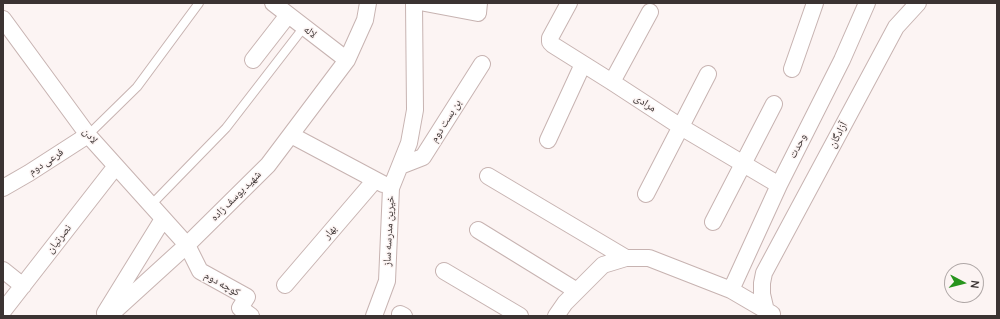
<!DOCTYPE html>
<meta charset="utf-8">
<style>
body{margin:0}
#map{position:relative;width:1000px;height:319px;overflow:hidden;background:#fcf4f3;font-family:Manrope,sans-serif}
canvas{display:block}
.frame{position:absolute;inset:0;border:4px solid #3b3332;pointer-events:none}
.north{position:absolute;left:944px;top:263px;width:40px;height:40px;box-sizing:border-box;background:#fcf4f3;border:1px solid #afa7a6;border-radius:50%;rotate:97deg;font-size:11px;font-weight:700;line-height:16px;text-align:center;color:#3b3332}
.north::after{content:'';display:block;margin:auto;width:14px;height:18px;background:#27941d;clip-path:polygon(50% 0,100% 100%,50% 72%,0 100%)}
</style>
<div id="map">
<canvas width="1000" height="319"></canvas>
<div class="frame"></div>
<div class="north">N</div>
</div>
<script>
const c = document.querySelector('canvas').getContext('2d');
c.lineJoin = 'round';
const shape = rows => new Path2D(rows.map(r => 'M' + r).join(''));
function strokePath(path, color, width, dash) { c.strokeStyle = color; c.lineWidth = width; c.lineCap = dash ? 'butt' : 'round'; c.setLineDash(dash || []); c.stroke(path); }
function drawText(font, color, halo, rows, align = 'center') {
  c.font = font + ' Manrope,"Noto Naskh Arabic",sans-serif'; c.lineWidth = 3; c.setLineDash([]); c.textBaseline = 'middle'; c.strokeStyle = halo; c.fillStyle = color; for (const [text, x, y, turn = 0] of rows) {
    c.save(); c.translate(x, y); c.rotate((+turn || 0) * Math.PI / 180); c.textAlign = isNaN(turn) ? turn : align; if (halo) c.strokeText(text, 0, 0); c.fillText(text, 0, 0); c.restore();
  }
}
const service = shape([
 [88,135,137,87,199,3],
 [151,205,226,128,304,27]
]);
const minor = shape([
 [273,3,347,60],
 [425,3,478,13,479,3],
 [569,3,550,38,550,42,553,45,612,82,681,127,779,185],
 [3,19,88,135,187,245,200,271,247,297,240,308,251,316],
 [253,60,288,15],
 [792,69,815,3],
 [612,82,650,12],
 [291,135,383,184],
 [548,140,583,64],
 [400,166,423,157,482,64],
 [488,176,626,258],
 [3,188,29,173,88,135],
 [646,194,708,74],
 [713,222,774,104],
 [478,230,577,291],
 [3,270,23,286],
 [444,271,520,316],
 [285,285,375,180],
 [731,290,779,185,842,60,867,3],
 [3,311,116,166],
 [766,311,762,294,762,283,764,273,896,27,918,3],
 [105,313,163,219],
 [400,314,404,316],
 [109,316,187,245,268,165,347,60,365,20,368,3],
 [374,316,387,281,391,188,409,143,415,110,414,3],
 [556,316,565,303,603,265,626,258,649,258,731,290,772,314]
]);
const streetNames = [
 ["لاله",310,32,38],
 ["مرادی",645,103,33],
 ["بن بست دوم",446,121,-58],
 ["آزادگان",838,135,-62],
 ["لادن",90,136,51],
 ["وحدت",798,146,-63],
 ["فرعی دوم",46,162,-33],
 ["شهید یوسف زاده",236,196,-45],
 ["خیرین مدرسه ساز",389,231,-87],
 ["بهار",330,232,-49],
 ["نصرتیان",59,239,-52],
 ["کوچه دوم",222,284,29]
];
strokePath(service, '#c7b3b1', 10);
strokePath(minor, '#c7b3b1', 18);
strokePath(service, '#fff', 8);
strokePath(minor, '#fff', 16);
drawText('11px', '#3b3332', '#fcf4f3', streetNames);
</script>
